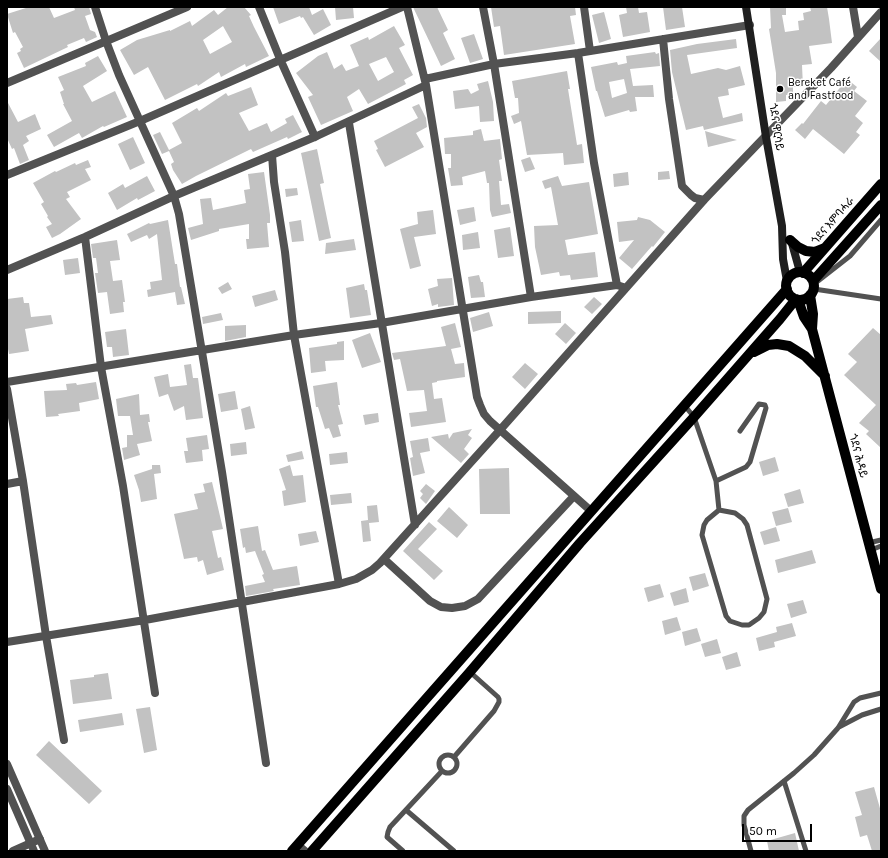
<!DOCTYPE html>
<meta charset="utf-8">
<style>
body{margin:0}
#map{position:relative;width:888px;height:858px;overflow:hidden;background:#fff;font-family:Karla,sans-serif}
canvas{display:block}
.frame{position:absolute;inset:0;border:8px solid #000;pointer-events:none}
.scale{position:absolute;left:742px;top:824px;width:70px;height:18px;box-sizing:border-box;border:2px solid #000;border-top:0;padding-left:5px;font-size:12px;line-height:14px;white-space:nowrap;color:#000;-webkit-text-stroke:3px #fff;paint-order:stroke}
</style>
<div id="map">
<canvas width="888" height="858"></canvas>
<div class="frame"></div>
<div class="scale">50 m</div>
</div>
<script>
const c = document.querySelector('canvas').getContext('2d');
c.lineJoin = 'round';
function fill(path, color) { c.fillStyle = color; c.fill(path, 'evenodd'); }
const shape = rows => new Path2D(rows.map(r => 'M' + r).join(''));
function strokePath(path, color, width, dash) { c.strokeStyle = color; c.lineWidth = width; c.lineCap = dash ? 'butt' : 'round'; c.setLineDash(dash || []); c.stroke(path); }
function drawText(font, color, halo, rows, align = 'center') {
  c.font = font + ' Karla,"Noto Sans Ethiopic",sans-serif'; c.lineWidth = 3; c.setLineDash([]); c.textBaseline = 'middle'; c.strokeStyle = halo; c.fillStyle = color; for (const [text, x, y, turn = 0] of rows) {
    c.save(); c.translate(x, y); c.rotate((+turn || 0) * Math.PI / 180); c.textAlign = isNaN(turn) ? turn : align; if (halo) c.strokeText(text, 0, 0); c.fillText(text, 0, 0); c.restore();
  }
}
const building = shape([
 [29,7,49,7,54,18,75,10,74,7,89,7,91,14,85,16,90,30,95,32,97,37,86,42,84,38,67,45,68,47,24,68,17,53,21,51,20,49,23,47,15,32,13,33,7,14],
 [228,7,244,7,251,15,249,16,254,27,269,56,246,67,245,64,221,77,219,72,198,86,197,84,165,100,148,67,134,75,120,50,137,40,170,30,170,31,190,21,192,26,214,10,218,15],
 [223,26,232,42,210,54,203,40],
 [273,7,309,7,312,15,323,9,331,25,314,35,303,17,301,18,300,16,279,24],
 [335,7,353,7,354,18,336,20],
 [413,7,437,7,448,30,443,33,455,59,441,66],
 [491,7,575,7,576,15,570,16,575,44,504,55,500,26,494,27],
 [626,7,638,7,639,13,647,12,650,32,623,37,619,15,627,13],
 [663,7,682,7,685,27,666,30],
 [770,7,786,7,786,15,782,15,785,32,799,30,798,21,804,20,803,13,811,11,810,7,827,7,829,19,832,43,809,46,812,64,802,65,803,87,793,87,793,94,786,95,786,101,776,102,776,73,769,29,771,28],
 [604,12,611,39,599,43,592,15],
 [394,26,405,45,399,48,413,75,404,80,406,84,368,104,359,89,347,97,353,111,321,125,308,97,313,95,296,73,318,56,327,52,334,69,342,64,346,71,359,66,350,45,368,37,369,40],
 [386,57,394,72,378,81,369,64],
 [474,34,483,59,470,63,461,38],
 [881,38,881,62,869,51],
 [736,39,737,48,687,55,691,74,718,68,726,70,740,66,745,85,728,89,729,95,718,97,723,118,742,113,743,121,704,130,703,126,686,130,672,72,670,50,697,44],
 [655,52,656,54,659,53,660,66,630,69,633,86,653,85,654,97,635,97,637,111,630,112,629,110,605,117,597,91,596,91,591,67,617,62,618,65,627,63,626,56],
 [624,79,627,93,612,98,609,82],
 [98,56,107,71,83,86,92,102,115,91,127,117,104,127,103,126,82,138,79,133,54,147,47,135,72,121,63,104,64,104,60,92,64,90,58,77,86,66,85,63],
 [567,71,570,89,568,89,577,145,582,144,584,163,564,165,563,153,527,155,521,121,514,124,511,116,519,113,518,98,515,98,512,81],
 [847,79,857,87,854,91,867,101,855,116,863,123,856,132,860,135,844,154,813,129,805,139,795,130,802,123,803,124,821,101,826,105],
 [488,81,493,102,494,121,480,122,479,106,455,109,453,91,468,89,471,94,479,90,477,84],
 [251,87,258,105,239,113,249,131,267,123,271,132,287,123,285,119,293,115,302,132,288,139,287,137,253,152,251,149,196,176,182,184,173,170,171,164,174,162,169,151,162,154,153,135,160,132,169,150,182,143,172,123,197,108,199,111,226,93,228,96],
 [7,101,18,122,35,114,41,129,26,136,29,141,23,145,29,160,20,164,14,148,12,149,7,138],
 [419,104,426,118,427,127,416,133,424,147,385,167,376,150,378,149,374,141,418,118,412,107],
 [481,129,484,141,500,139,502,159,499,160,502,181,499,181,501,205,509,204,511,213,492,217,490,210,489,183,487,183,485,171,462,177,463,185,451,186,448,168,451,168,451,154,445,154,444,138,473,135,473,131],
 [705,131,715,134,737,140,708,147],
 [133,137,145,163,130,170,118,144],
 [317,149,324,183,320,184,331,238,319,241,301,153],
 [530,157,535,169,525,172,521,160],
 [88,160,91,167,85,169,91,180,67,192,70,197,66,199,81,219,60,234,52,238,46,227,52,224,47,217,48,216,41,204,44,202,33,183,55,171,56,172,75,163,76,165],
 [669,171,670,179,658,180,658,172],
 [264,172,270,215,270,223,267,223,269,247,247,249,246,239,249,239,249,224,219,229,219,231,191,240,188,228,203,224,200,199,211,198,213,210,246,203,244,190,250,189,248,174],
 [628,172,629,185,614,187,613,174],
 [147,176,155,191,138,200,137,198,117,210,108,193,123,184,125,188],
 [558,176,562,186,589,182,598,234,565,240,568,255,595,252,598,277,571,280,570,275,560,276,559,272,541,275,535,247,534,226,558,225,551,187,545,189,542,181],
 [297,188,298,195,286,197,285,189],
 [474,207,476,221,460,225,457,210],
 [433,210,436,234,414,237,421,266,410,269,400,229,418,224,417,212],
 [638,217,650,220,665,232,653,247,652,246,632,269,619,258,634,240,619,242,617,222,637,220],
 [168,220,175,264,177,264,180,287,181,287,185,304,177,305,175,292,148,297,147,290,151,289,150,282,162,280,157,234,149,239,147,235,131,242,127,234,149,223,150,224],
 [301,220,304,241,292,242,289,222],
 [510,227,514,256,498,258,494,230],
 [478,232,480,248,463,250,462,235],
 [354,239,356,250,325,254,326,243],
 [117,240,120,260,110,261,113,281,122,280,125,302,123,302,124,312,110,314,107,292,98,293,95,273,98,273,96,258,93,258,91,244],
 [78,258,80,273,65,275,63,260],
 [479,275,481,282,483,282,485,297,471,298,468,277],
 [452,278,454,305,438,307,438,304,432,306,428,289,438,286,437,279],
 [228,282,232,289,222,294,218,288],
 [364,284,365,290,367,290,371,315,350,318,346,288],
 [275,290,278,300,255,307,252,296],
 [23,297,24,303,29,303,31,317,51,315,53,324,25,329,29,351,9,354,7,344,7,299],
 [594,297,602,304,592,314,584,307],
 [561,311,561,323,528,324,528,312],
 [489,312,493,326,473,332,470,318],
 [221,313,223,320,203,324,202,317],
 [455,323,461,347,451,349,455,364,464,363,465,377,437,381,437,382,432,383,434,399,442,398,446,422,411,427,409,413,427,411,424,390,407,391,400,359,394,360,392,353,446,346,441,327],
 [565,323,576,333,566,344,555,334],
 [246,325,246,337,225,341,225,326],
 [873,328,881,335,881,448,866,434,869,431,859,423,876,405,844,375,857,362,848,354],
 [126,329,129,355,113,357,112,347,107,347,105,332],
 [370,333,381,362,362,368,352,340],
 [344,341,344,360,325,361,326,371,311,373,309,348,337,344,337,342],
 [525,363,538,374,525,389,512,377],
 [191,364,193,378,198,378,203,418,186,420,184,406,174,411,168,394,159,397,154,377,168,374,170,387,187,385,184,365],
 [96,382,99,399,79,403,80,411,58,414,59,416,46,417,44,391,67,390,66,384,76,383,77,385],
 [337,382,340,405,338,405,343,424,338,425,341,436,333,438,329,428,325,429,318,407,316,407,313,386],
 [235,391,238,409,221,412,218,394],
 [139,394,140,415,149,414,150,422,148,422,152,441,137,444,140,455,124,460,122,448,127,447,127,435,133,435,130,416,118,416,116,399],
 [250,406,255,428,245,430,241,409],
 [378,413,379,422,365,425,363,415],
 [472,429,468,435,472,438,464,449,469,454,461,463,431,437,448,434,449,439,453,433],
 [207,435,209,449,202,450,203,461,186,463,184,451,188,451,186,438],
 [428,438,430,451,420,453,425,473,413,476,410,458,413,457,410,441],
 [246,442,247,454,231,456,230,444],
 [302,451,304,459,288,462,286,455],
 [347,452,348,463,330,465,329,454],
 [775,457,779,471,763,476,759,462],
 [152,465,160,465,161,473,154,474,157,499,141,502,139,490,134,475,152,469],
 [290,465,293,476,303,475,306,502,284,506,282,491,286,490,279,469],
 [509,468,510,514,480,514,479,469],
 [212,482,223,529,212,531,218,558,221,557,224,570,207,575,203,560,198,562,197,557,184,559,174,514,198,509,194,494,205,492,203,484],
 [426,484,435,491,426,504,420,498,423,494,420,491],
 [800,489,804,503,788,507,784,494],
 [351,493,352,503,331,505,330,495],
 [377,505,379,522,369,523,371,541,363,542,361,521,368,520,367,506],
 [449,507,468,525,457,538,437,521],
 [788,508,792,522,776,526,772,512],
 [429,522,437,529,418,549,443,571,434,580,403,551],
 [258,526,262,551,265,550,273,570,297,566,300,585,273,589,274,591,246,596,245,586,265,582,262,575,264,574,255,551,246,553,245,547,243,548,240,529],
 [776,527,780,541,764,545,760,532],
 [316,531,319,542,300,546,298,534],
 [812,550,816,563,778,573,775,560],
 [705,573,709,586,693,591,689,577],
 [660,584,664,597,648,602,644,588],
 [686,588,689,602,674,606,670,593],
 [803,600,807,613,791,618,787,604],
 [677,617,681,630,665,635,662,621],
 [792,623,796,636,774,642,775,647,759,651,756,638,777,632,776,627],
 [697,628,701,641,685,646,682,632],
 [717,639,721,653,705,657,701,644],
 [737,652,741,666,726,670,722,657],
 [108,673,112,699,73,704,70,680,94,677,94,675],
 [150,707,157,750,144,753,136,709],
 [122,713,124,725,80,732,78,720],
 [49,741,102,791,89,804,36,755],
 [874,787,881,812,881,851,872,851,867,835,860,837,855,817,862,815,855,792],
 [795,833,799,851,769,851,767,841]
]);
const service = shape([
 [818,281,850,256,881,220],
 [814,289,881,299],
 [685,406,694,417,716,481,719,510],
 [716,481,746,467,750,462,766,408,765,405,759,404,740,431],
 [719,510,735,513,743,519,747,525,767,599,764,612,759,618,749,625,742,625,730,621,726,616,702,535,704,525,707,520,719,510],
 [868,543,881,540],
 [871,550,881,546],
 [839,727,862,715,881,709],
 '439 764a9 9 0 1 1 18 0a9 9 0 1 1-18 0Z',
 [454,757,494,711,499,702,499,699,498,697,470,672],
 [784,781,806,851],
 [406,810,454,851],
 [403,851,387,837,388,832,390,827,442,771],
 [751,851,744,825,744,816,748,810,794,773,814,755,838,728,854,702,860,698,881,693]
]);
const minor = shape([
 [95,7,106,41,119,75,174,196,179,214,222,472,266,763],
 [259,7,280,59,315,137],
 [407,7,426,85,477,397,480,405,484,414,490,421,591,511],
 [483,7,494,64,531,297],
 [584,7,590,51],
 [853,7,858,37],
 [663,39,669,99,682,186,691,195,695,198,704,200],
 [578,53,594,163,617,285],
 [425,79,494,64,578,53,750,25],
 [7,83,187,7],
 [349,123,415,525],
 [272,155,274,182,285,252,294,335,339,584],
 [7,175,140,121,402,7],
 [85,237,101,367,123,486,155,693],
 [7,270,85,237,174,196,317,136,426,85],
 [7,382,294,335,381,323,531,297,617,285,626,288],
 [7,389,23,481,46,636,64,740],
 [7,484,23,481],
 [384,559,430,601,441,607,452,608,465,606,478,599,574,496],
 [7,642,145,620,339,584,356,579,372,570,380,563,500,430,704,200,831,68,881,12],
 [298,845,305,851],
 [13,851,40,839]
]);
const tertiary = shape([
 [7,764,45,851],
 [7,789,34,851]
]);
const secondary = shape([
 [746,7,766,137,782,226,783,259,787,281],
 [791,240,800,272]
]);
const primary = shape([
 [790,240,798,247,806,251,815,252,825,248],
 '786 286a14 14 0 1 1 28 0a14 14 0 1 1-28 0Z',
 [803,273,881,184],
 [813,281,881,205],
 [810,295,813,314,812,329],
 [798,300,804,317,812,329,881,589],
 [754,352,768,345,777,344,789,346,805,356,825,376],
 [292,851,787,289],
 [312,851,469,673,580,543,694,417,780,319,796,299]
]);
const markers = [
 [780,89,4,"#000"]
];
const poiNames = [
 ["Bereket Café",788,83],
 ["and Fastfood",788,96]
];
const streetNames = [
 ["ጎደና ዋርሳይ",776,127,81],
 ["ጎደና እምባሓራ",833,221,-49],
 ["ጎደና ሕዳይ",858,456,75]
];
fill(building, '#c2c2c2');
strokePath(service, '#525252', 5);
strokePath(minor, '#525252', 8);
strokePath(tertiary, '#525252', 8);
strokePath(secondary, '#1f1f1f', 8);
strokePath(primary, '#000', 10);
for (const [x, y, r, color] of markers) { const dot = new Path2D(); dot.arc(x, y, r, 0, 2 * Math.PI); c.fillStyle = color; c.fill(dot); strokePath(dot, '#fff', 1.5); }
drawText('11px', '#000', '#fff', poiNames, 'left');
drawText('11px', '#000', '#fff', streetNames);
</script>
